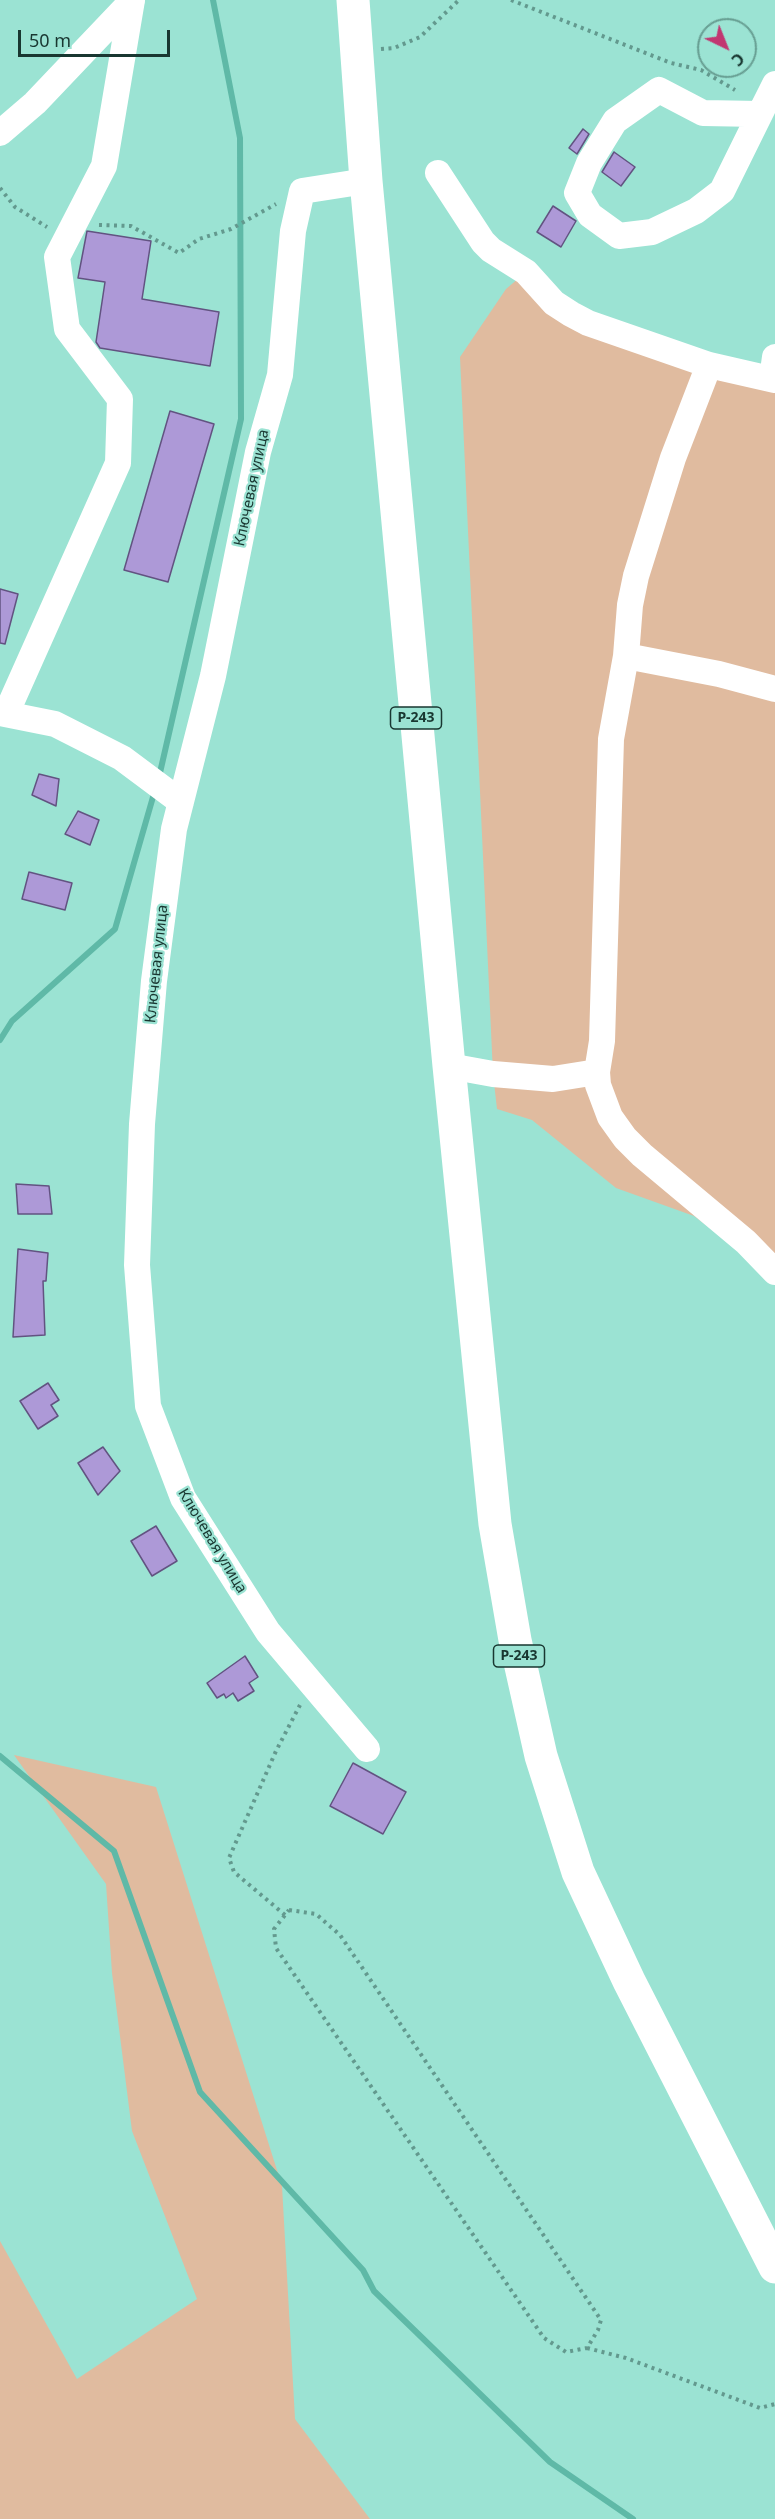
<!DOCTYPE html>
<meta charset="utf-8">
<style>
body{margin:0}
#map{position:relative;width:775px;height:2519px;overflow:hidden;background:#9be3d3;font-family:"Noto Sans",sans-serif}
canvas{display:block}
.north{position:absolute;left:697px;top:18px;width:60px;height:60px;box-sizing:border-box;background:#9be3d3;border:2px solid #679e92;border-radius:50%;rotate:137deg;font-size:16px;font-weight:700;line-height:24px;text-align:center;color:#193731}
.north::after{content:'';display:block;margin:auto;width:21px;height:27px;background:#c13771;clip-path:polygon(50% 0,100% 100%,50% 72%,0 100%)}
.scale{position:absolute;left:18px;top:30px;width:152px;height:27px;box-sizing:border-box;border:3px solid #193731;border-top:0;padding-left:8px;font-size:18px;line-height:21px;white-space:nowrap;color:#193731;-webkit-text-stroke:4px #9be3d3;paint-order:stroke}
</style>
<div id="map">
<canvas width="775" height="2519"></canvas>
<div class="north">С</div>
<div class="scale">50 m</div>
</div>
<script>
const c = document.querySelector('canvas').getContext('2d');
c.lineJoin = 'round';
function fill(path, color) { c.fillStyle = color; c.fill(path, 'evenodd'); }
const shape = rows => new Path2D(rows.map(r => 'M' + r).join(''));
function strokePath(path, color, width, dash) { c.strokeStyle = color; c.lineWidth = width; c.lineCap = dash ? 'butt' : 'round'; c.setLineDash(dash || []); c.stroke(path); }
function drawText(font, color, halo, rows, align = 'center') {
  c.font = font + ' "Noto Sans",sans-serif'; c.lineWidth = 4.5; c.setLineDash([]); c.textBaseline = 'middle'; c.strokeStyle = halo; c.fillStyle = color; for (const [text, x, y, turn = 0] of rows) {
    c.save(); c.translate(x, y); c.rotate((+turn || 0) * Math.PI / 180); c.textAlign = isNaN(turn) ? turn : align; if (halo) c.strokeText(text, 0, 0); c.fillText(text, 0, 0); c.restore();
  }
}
const green = shape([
 [526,272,554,303,775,376,775,1277,694,1216,616,1188,532,1120,497,1109,493,1074,460,357,506,289],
 [14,1755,156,1787,282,2186,295,2419,370,2519,0,2519,0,2241,77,2379,197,2299,132,2131,112,1973,106,1884]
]);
const stream = shape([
 [159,777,241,419,240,138,213,0],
 [0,1040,12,1021,115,929,155,790],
 [0,1756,114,1851,200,2092,363,2270,374,2291,550,2462,633,2519]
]);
const building = shape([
 [583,129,589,134,577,154,569,148,583,129],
 [614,152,635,167,621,186,602,172,614,152],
 [553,206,576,221,561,247,537,232,553,206],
 [87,231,151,241,142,299,219,312,210,366,100,348,96,342,105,282,78,278,87,231],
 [170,411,214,424,168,582,124,570,170,411],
 [0,589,18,594,5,644,0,643,0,589],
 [39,774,59,779,56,806,32,795,39,774],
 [78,811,99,820,90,845,65,834,78,811],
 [29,872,72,883,65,910,22,899,29,872],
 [16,1184,49,1186,52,1214,18,1214,16,1184],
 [18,1249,48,1253,46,1281,43,1281,45,1335,13,1337,18,1249],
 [48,1383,59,1400,51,1405,58,1416,38,1429,20,1401,48,1383],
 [103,1447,120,1471,98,1495,78,1463,103,1447],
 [156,1526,177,1561,152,1576,131,1541,156,1526],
 [245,1656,258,1677,249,1683,254,1691,238,1701,233,1693,226,1698,224,1694,217,1698,207,1683,245,1656],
 [353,1763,406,1792,383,1834,330,1806,353,1763]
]);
const path = shape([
 [511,0,671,63,701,70,735,90],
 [381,49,394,48,420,37,459,0],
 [0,188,15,207,47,227],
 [99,225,131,226,179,253,199,239,231,229,276,204],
 [289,1910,316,1914,340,1935,601,2320,598,2330,587,2348,566,2352,544,2338,276,1948,274,1929,289,1910],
 [285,1915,234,1872,229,1858,276,1751,300,1705],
 [587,2348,626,2358,760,2408,775,2404]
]);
const minor = shape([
 [760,114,703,113,659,90,615,121,589,163,577,193,590,215,619,236,652,232,696,211,722,191,764,106,775,84],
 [0,133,35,103,132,1],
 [438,173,483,242,491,250,526,272,554,303,571,314,588,323,709,365,775,380],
 [366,181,302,191,293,231,280,375,258,452,213,676,174,829,154,981,142,1124,137,1265,148,1406,183,1498,268,1632,367,1749],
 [709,365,673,458,636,576,630,605,626,656,611,739,602,1041,597,1072,598,1085,610,1117,625,1138,642,1155,746,1242,775,1272],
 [772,379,775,357],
 [626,656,719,674,775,689],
 [0,713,55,724,122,758,181,802],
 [6,714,118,463,120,399,67,329,57,257,104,166,132,0],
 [449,1066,493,1074,553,1079,597,1072]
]);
const highway = shape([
 [353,0,366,181,449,1066,495,1524,515,1640,541,1756,578,1872,629,1981,775,2267]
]);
const shields = [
 [416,718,51],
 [519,1656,51]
];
const shieldNames = [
 ["Р-243",416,718],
 ["Р-243",519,1656]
];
const streetNames = [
 ["Ключевая улица",252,488,-78],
 ["Ключевая улица",157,964,-84],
 ["Ключевая улица",212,1541,59]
];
fill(green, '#e0bb9f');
strokePath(stream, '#5fb9a7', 6);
fill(building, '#ad99d7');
strokePath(building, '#625381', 1.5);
strokePath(path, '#63998e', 4, [3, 4.5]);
strokePath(minor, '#fff', 26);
strokePath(highway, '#fff', 33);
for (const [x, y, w] of shields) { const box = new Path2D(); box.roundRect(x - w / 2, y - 11, w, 22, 4.5); c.fillStyle = '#9be3d3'; c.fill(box); strokePath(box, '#193731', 1.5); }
drawText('bold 14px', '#193731', null, shieldNames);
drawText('15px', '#193731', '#9be3d3', streetNames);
</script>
